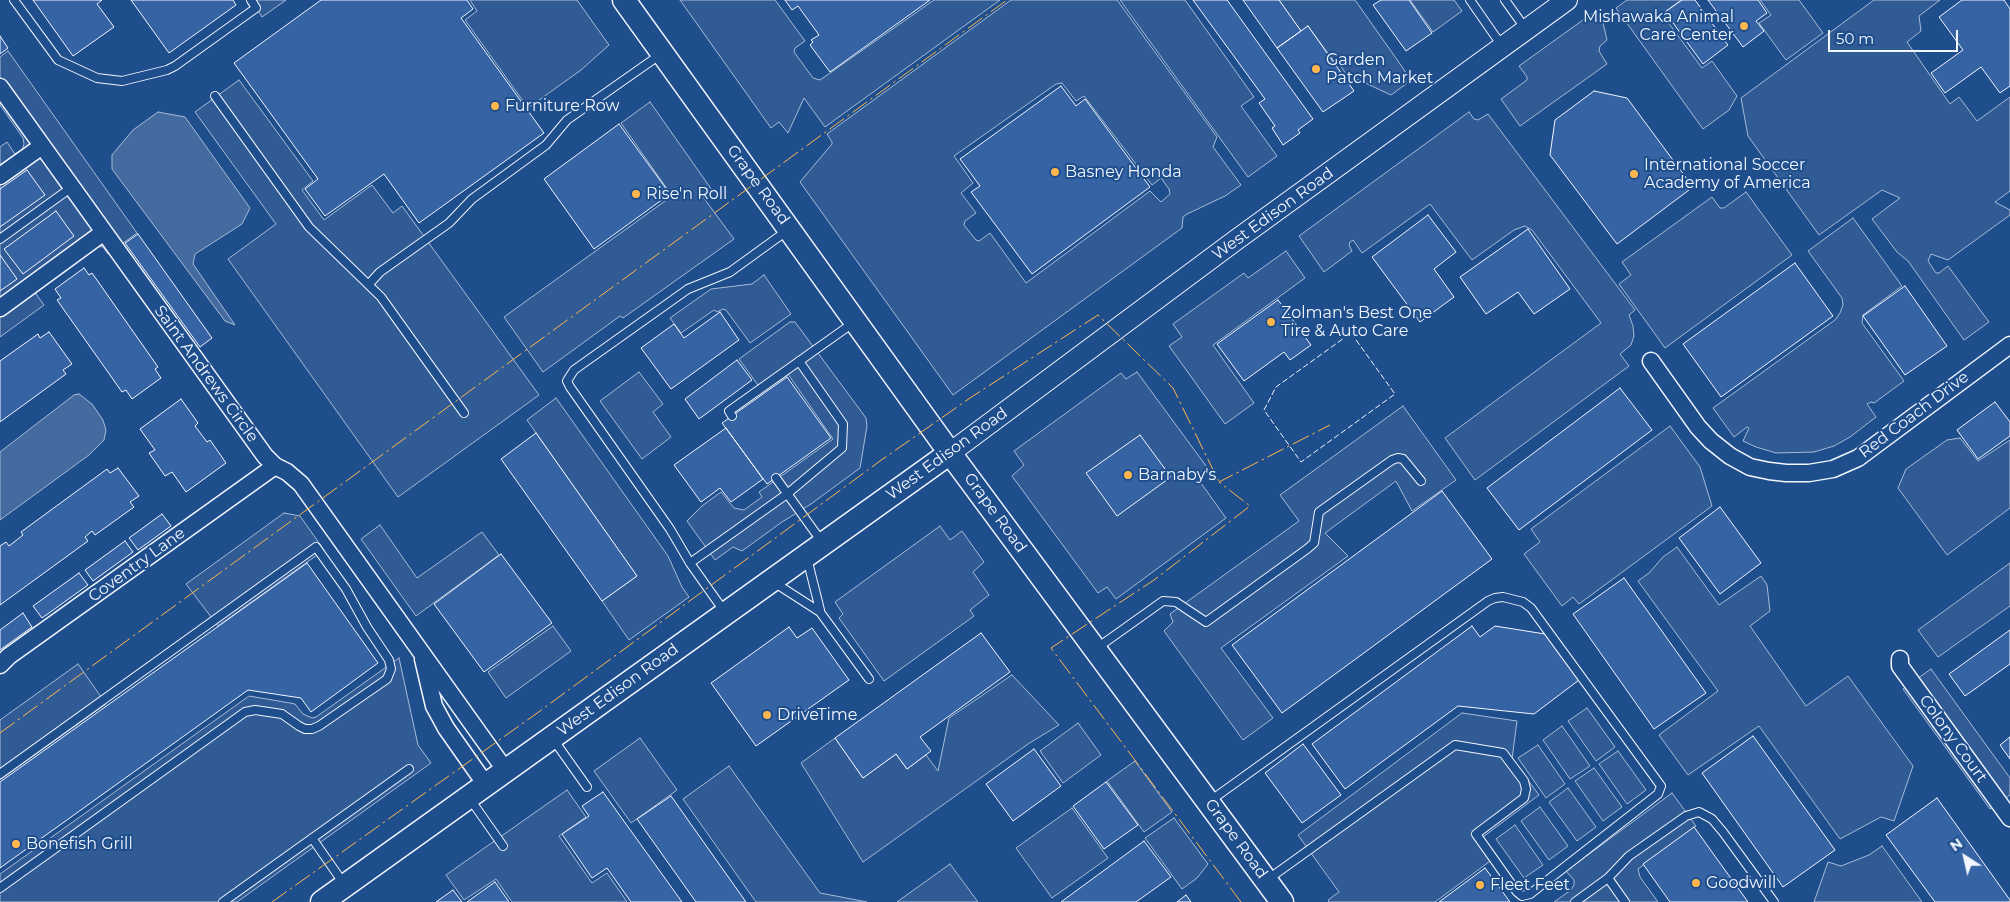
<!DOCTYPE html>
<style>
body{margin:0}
#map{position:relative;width:2010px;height:902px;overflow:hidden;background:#1f4e8c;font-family:Montserrat,sans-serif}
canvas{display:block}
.north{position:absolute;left:1940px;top:832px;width:50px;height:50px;-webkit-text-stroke:4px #1f4e8c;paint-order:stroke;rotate:325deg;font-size:14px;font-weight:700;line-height:20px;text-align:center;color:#f2f6ff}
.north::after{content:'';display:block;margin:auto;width:18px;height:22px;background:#f2f6ff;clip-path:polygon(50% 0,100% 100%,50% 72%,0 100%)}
.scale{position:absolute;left:1828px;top:30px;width:130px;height:22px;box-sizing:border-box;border:2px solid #f2f6ff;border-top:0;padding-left:6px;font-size:15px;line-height:18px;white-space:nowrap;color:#f2f6ff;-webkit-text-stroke:4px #1f4e8c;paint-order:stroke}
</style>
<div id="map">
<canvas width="2010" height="902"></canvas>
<div class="north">N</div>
<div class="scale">50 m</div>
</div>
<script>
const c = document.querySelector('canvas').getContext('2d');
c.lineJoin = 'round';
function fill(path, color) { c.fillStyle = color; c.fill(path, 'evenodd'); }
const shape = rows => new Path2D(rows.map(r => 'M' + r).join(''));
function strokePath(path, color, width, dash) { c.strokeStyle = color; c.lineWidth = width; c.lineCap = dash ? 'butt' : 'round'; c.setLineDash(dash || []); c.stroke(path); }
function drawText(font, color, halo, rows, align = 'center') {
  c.font = font + ' Montserrat,sans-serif'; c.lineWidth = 4; c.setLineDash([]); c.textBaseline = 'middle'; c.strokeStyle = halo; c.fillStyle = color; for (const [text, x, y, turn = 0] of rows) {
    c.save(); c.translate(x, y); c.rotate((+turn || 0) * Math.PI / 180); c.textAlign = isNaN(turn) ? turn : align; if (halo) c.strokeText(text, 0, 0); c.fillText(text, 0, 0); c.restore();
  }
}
const built = shape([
 [251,0,286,0,262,17,251,0],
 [470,0,577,0,609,45,581,70,528,108,465,20,477,11,470,0],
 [680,0,775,0,805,41,795,48,794,52,813,78,820,80,934,0,1000,0,825,127,804,98,788,133,779,122,771,128,680,0],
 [1011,0,1117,0,1217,137,1213,147,1241,185,1225,196,1187,214,1183,217,1182,228,953,395,800,182,832,144,832,142,827,134,1011,0],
 [1062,83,1076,101,1084,96,1152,185,1161,178,1169,189,1170,194,1161,202,1150,191,1026,283,990,233,979,241,976,240,964,225,965,221,976,213,961,193,973,183,954,156,1056,84,1062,83],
 [1120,0,1185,0,1254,97,1241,106,1277,156,1248,177,1120,0],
 [1279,0,1355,0,1405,71,1406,84,1391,95,1346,74,1338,62,1335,63,1308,26,1301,31,1279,0],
 [1410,0,1454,0,1462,11,1433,32,1410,0],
 [1627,0,1681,0,1662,14,1702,68,1712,61,1737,96,1729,110,1703,129,1616,8,1627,0],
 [1760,0,1799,0,1823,33,1786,60,1759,23,1771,15,1760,0],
 [1874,0,1940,0,1919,16,1921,31,1907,42,1950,104,1959,97,1977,121,2010,97,2010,191,1995,202,2010,210,2010,215,1948,260,1931,254,1928,261,1936,273,1939,273,1948,266,1989,322,1964,340,1908,261,1897,252,1872,219,1900,198,1882,190,1819,235,1748,136,1741,98,1874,0],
 [1594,12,1603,23,1607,40,1600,46,1599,51,1607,64,1520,126,1501,99,1527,80,1527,77,1519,66,1594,12],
 [8,51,137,233,108,254,103,247,96,246,37,290,36,294,44,305,0,337,0,147,7,142,15,154,22,150,24,144,23,138,0,105,0,57,8,51],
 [239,80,313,181,302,190,324,220,372,185,393,213,402,206,539,395,398,497,228,259,276,224,195,112,239,80],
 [650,102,712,190,703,197,734,239,623,318,620,316,543,372,504,317,672,196,621,123,650,102],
 [1469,112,1474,119,1478,120,1488,114,1635,310,1629,315,1633,326,1634,336,1631,345,1620,354,1629,366,1475,480,1445,438,1601,323,1532,230,1525,226,1514,230,1472,260,1430,204,1362,253,1353,240,1350,242,1349,245,1352,251,1324,272,1299,236,1469,112],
 [1746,192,1792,255,1665,348,1619,284,1631,275,1622,262,1712,197,1720,208,1724,208,1746,192],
 [1853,218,1902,286,1863,315,1862,323,1904,381,1874,403,1871,402,1867,404,1876,417,1850,437,1834,446,1814,452,1776,453,1756,447,1743,441,1749,428,1747,427,1734,437,1713,408,1835,320,1840,313,1843,305,1842,298,1808,251,1853,218],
 [1286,251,1305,278,1213,345,1254,403,1225,424,1169,346,1182,337,1173,324,1244,273,1248,278,1286,251],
 [764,275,791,314,750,343,726,310,723,309,717,312,714,310,681,333,670,318,711,289,752,284,764,275],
 [790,322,795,322,866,418,867,426,860,468,811,504,782,522,742,551,733,547,715,560,687,521,702,506,721,492,734,508,744,510,762,497,759,492,833,439,788,374,763,392,739,359,790,322],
 [639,372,663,404,653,412,671,437,642,459,600,401,639,372],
 [1137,372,1209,470,1198,479,1226,518,1116,599,1107,587,1098,593,1012,476,1024,465,1014,451,1121,373,1126,379,1137,372],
 [556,398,668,556,682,587,689,597,629,640,602,601,637,576,527,420,556,398],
 [1403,406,1456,480,1412,511,1396,481,1325,533,1348,556,1221,648,1273,718,1243,740,1164,631,1173,622,1170,614,1299,521,1280,495,1403,406],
 [1670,426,1700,467,1712,506,1579,604,1573,597,1562,606,1524,554,1540,542,1531,529,1670,426],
 [1960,438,1978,461,2010,440,2010,508,1947,555,1898,488,1906,469,1947,440,1960,438],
 [284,513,300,516,324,550,218,626,186,584,284,513],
 [380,525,417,578,482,532,499,555,416,616,361,539,380,525],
 [940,526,950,540,962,531,984,562,973,572,989,595,970,610,974,616,884,681,839,618,843,614,835,602,940,526],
 [1677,547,1719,605,1761,576,1767,585,1770,611,1750,626,1806,706,1848,676,1913,766,1894,821,1881,817,1840,839,1759,726,1688,775,1659,735,1718,691,1638,581,1649,573,1663,557,1677,547],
 [2010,563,2010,606,1938,657,1918,630,2010,563],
 [553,626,571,651,506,698,488,672,553,626],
 [399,658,418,745,431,763,237,902,0,902,0,874,249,696,290,703,295,704,303,714,312,718,316,717,399,658],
 [78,664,106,704,0,780,0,720,78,664],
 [1931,669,2010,778,2010,795,1990,809,1903,689,1931,669],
 [1012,675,1059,725,1028,744,863,862,801,763,835,738,863,778,896,754,907,769,926,755,938,771,949,718,1012,675],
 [1587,708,1615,747,1596,761,1568,721,1587,708],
 [1462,713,1517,721,1512,759,1539,795,1483,837,1497,856,1435,902,1329,902,1328,900,1339,892,1298,835,1462,713],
 [1078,723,1101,755,1063,783,1040,751,1078,723],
 [1562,726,1590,766,1570,779,1543,740,1562,726],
 [640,738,677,790,631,823,594,771,640,738],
 [1538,745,1565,784,1546,798,1518,758,1538,745],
 [1618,751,1646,790,1627,804,1599,764,1618,751],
 [1135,761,1172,812,1144,832,1107,781,1135,761],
 [729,766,820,893,867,902,756,902,683,799,729,766],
 [1594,768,1622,807,1603,821,1575,781,1594,768],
 [1568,788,1596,827,1577,841,1549,802,1568,788],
 [567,790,586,817,559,836,592,883,607,873,627,902,512,902,496,879,464,900,446,875,567,790],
 [1672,793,1696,826,1638,869,1640,877,1658,902,1554,902,1571,890,1574,885,1574,880,1566,871,1672,793],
 [1540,807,1568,846,1549,860,1521,821,1540,807],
 [1072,808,1108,858,1052,898,1016,848,1072,808],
 [1174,818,1208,864,1197,878,1182,889,1145,838,1174,818],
 [1515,825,1543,865,1524,878,1496,839,1515,825],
 [1882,846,1922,902,1814,902,1828,862,1841,866,1869,855,1882,846],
 [950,864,978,902,897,902,950,864]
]);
const water = shape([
 [158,112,185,117,250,208,242,224,195,254,193,264,235,325,225,321,112,169,112,155,133,130,158,112],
 [79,394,92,404,103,420,106,430,104,440,89,455,0,520,0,452,74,395,79,394]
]);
const building = shape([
 [33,0,102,0,97,4,114,27,73,56,33,0],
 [131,0,233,0,236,5,169,53,131,0],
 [321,0,467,0,473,9,461,18,544,133,419,223,384,174,325,216,305,189,318,179,234,63,321,0],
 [785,0,930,0,830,72,810,45,813,42,811,40,819,35,798,6,792,10,785,0],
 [1193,0,1227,0,1313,119,1298,130,1300,133,1283,145,1272,128,1275,126,1259,103,1265,99,1193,0],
 [1243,0,1279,0,1301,31,1277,48,1243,0],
 [1381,0,1409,0,1432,33,1406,51,1373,5,1381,0],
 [1682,0,1695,0,1728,45,1703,64,1665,12,1682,0],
 [1708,0,1758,0,1767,13,1756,21,1764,31,1743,47,1708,0],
 [1962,0,2004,0,2010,9,2010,86,2000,93,1981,67,1945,93,1931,73,1963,50,1939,17,1962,0],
 [1308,26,1354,91,1323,112,1277,48,1308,26],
 [0,36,8,48,0,54,0,36],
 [1061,86,1076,106,1085,99,1150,187,1032,274,971,192,980,186,960,159,1061,86],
 [1594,91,1627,98,1693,187,1617,244,1550,155,1555,120,1594,91],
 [619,124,670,194,594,249,544,179,619,124],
 [27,170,45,195,0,227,0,189,27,170],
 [56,211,74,236,23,274,4,249,56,211],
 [1428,215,1456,252,1434,269,1454,297,1420,322,1372,257,1428,215],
 [1528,229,1570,289,1534,314,1518,292,1486,314,1460,277,1528,229],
 [138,234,212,338,200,347,125,243,138,234],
 [0,255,17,279,0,291,0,255],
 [1795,263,1833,316,1721,397,1683,344,1795,263],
 [84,268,89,275,92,273,158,367,155,369,161,378,132,399,126,390,122,392,57,300,61,298,55,289,84,268],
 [1905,286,1947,346,1905,375,1863,316,1905,286],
 [1278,300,1311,345,1290,360,1284,352,1244,381,1217,344,1278,300],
 [720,312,739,340,671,389,641,348,674,324,684,338,720,312],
 [49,332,72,364,63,370,66,374,0,422,0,361,38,334,40,338,49,332],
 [737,360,752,380,699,419,685,399,737,360],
 [787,377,831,438,767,484,722,423,787,377],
 [1620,388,1652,430,1519,530,1487,488,1620,388],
 [181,399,198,423,195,426,207,442,210,440,226,463,186,492,172,472,165,476,149,453,155,450,140,429,181,399],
 [1995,402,2010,422,2010,436,1978,459,1957,430,1995,402],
 [726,428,763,479,731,502,720,488,701,502,674,465,726,428],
 [536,433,637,576,602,601,501,459,536,433],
 [1140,435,1171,477,1117,516,1086,473,1140,435],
 [118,468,139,496,130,502,134,507,95,535,92,531,85,537,88,541,0,605,0,546,6,542,9,546,23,535,21,532,107,469,110,473,118,468],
 [1442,491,1492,559,1282,713,1232,645,1442,491],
 [1720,507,1761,563,1720,594,1679,538,1720,507],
 [162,514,171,526,138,550,129,538,162,514],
 [125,541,133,552,93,581,85,570,125,541],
 [501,554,552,623,484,672,434,604,501,554],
 [307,563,378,663,311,712,301,698,248,690,0,868,0,782,307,563],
 [79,573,88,585,42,618,33,606,79,573],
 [1624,578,1706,693,1654,729,1573,614,1624,578],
 [23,613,32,627,0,650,0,630,23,613],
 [1472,626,1480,637,1495,626,1545,634,1579,680,1534,714,1458,706,1345,789,1312,744,1472,626],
 [789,627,797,638,812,628,849,680,756,746,711,683,789,627],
 [2010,630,2010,664,1965,696,1949,674,2010,630],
 [981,633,1010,672,920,737,931,751,907,769,896,754,863,778,835,738,981,633],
 [1753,736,1835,850,1783,887,1702,773,1753,736],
 [2010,737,2010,759,2000,745,2010,737],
 [1303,744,1341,795,1302,823,1265,773,1303,744],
 [1034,749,1061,786,1013,821,986,784,1034,749],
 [1106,782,1138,825,1104,849,1073,806,1106,782],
 [603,792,682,902,631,902,607,868,592,878,562,834,589,816,582,806,603,792],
 [671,796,746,902,696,902,637,819,671,796],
 [1937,798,2010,900,2010,902,1935,902,1886,835,1937,798],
 [1694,827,1748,902,1670,902,1643,864,1694,827],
 [1144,841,1171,877,1136,902,1061,902,1144,841],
 [1485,868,1510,902,1439,902,1485,868],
 [495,882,509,902,467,902,495,882],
 [453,890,462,902,436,902,453,890],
 [1186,895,1191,902,1177,902,1186,895]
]);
const service = shape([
 [14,0,58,60,97,78,122,81,167,70,175,66,256,8,251,0],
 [1470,0,1502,46],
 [1505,0,1525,28],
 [215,96,309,227,381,297,464,413],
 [0,239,72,187],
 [369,284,380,272,449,223,472,199,546,145,567,120,661,54],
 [732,416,729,411,853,323],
 [776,478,822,542],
 [807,558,820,610],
 [690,563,787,494,842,448,843,424,799,361],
 [775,583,820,612,869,679],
 [724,611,690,563,670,529,570,387,567,381,574,370,688,289,730,272,788,230],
 [1097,648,1163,601,1176,602,1206,622,1307,549,1314,543,1319,512,1392,460,1398,458,1403,459,1421,481],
 [553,739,587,787],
 [0,774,316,547,346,589,367,627,389,660,391,669,387,679,319,726,312,729,305,729,299,726,282,714,255,710,245,712,0,888],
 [470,799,503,846],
 [1210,801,1488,601,1495,598,1503,597,1523,602,1531,608,1661,786,1658,794,1530,894,1522,896,1517,892,1476,834,1524,798,1526,789,1524,781,1503,753,1455,745,1267,880],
 [312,838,344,884],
 [1608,878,1625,902],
 [223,902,409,769],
 [1575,902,1608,878,1629,856,1686,816,1699,812,1712,819,1723,832,1774,902]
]);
const minor = shape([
 [0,87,265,456,275,466,287,472,301,484,506,771],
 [0,176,42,146],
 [0,308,104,232],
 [1651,361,1698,427,1711,441,1730,456,1750,467,1769,471,1786,473,1809,473,1833,469,1858,458,2010,345],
 [423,659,434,706,446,728,486,785],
 [1900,659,1900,666,2010,818],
 [0,665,9,656,275,466]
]);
const tertiary = shape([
 [950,453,1236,240,1567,0]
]);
const secondary = shape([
 [624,0,950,453,1282,902],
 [322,902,950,453]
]);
const fence = shape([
 [1351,333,1395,394,1301,462,1264,410,1276,387,1351,333]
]);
const power = shape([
 [0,733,1007,0],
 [272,902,540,711,880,461,970,398,1098,315,1173,388,1219,482],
 [1241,902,1051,648,1154,580,1250,506,1219,482,1330,425]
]);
const markers = [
 [1744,26,5,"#ffb74d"],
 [1316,69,5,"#ffb74d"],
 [495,106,5,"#ffb74d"],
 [1055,172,5,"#ffb74d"],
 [1634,174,5,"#ffb74d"],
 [636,194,5,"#ffb74d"],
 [1271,322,5,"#ffb74d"],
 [1128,475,5,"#ffb74d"],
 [767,715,5,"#ffb74d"],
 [16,844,5,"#ffb74d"],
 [1696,883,5,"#ffb74d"],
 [1480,885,5,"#ffb74d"]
];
const poiNames = [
 ["Mishawaka Animal",1734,17,"right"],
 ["Care Center",1734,35,"right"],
 ["Garden",1326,60],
 ["Patch Market",1326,78],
 ["Furniture Row",505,106],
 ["International Soccer",1644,165],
 ["Academy of America",1644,183],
 ["Basney Honda",1065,172],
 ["Rise'n Roll",646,194],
 ["Zolman's Best One",1281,313],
 ["Tire & Auto Care",1281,331],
 ["Barnaby's",1138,475],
 ["DriveTime",777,715],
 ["Bonefish Grill",26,844],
 ["Goodwill",1706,883],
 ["Fleet Feet",1490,885]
];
const streetNames = [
 ["Grape Road",758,185,54],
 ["West Edison Road",1273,214,-36],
 ["Saint Andrews Circle",206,374,54],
 ["Red Coach Drive",1914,415,-37],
 ["West Edison Road",947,454,-36],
 ["Grape Road",995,513,54],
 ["Coventry Lane",137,565,-36],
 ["West Edison Road",618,690,-36],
 ["Colony Court",1953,739,54],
 ["Grape Road",1236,839,54]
];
fill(built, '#305b95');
strokePath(built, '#a8bbd7', 1);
fill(water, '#446ba0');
strokePath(water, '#a8bbd7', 1);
fill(building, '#3563a3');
strokePath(building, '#f2f6ff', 1);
strokePath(service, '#f2f6ff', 10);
strokePath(minor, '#f2f6ff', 19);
strokePath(tertiary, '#f2f6ff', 22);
strokePath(secondary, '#f2f6ff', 25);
strokePath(service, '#1f4e8c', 8);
strokePath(minor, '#1f4e8c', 16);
strokePath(tertiary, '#1f4e8c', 20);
strokePath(secondary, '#1f4e8c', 22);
strokePath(fence, '#f2f6ff', 1, [6, 2.5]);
strokePath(power, '#ffb74d', 1, [18, 4, 2.5, 4]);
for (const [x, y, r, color] of markers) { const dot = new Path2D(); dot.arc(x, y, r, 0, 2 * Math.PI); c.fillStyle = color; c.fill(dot); strokePath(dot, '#1f4e8c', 2); }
drawText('16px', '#f2f6ff', '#1f4e8c', poiNames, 'left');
drawText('16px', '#f2f6ff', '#1f4e8c', streetNames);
</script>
